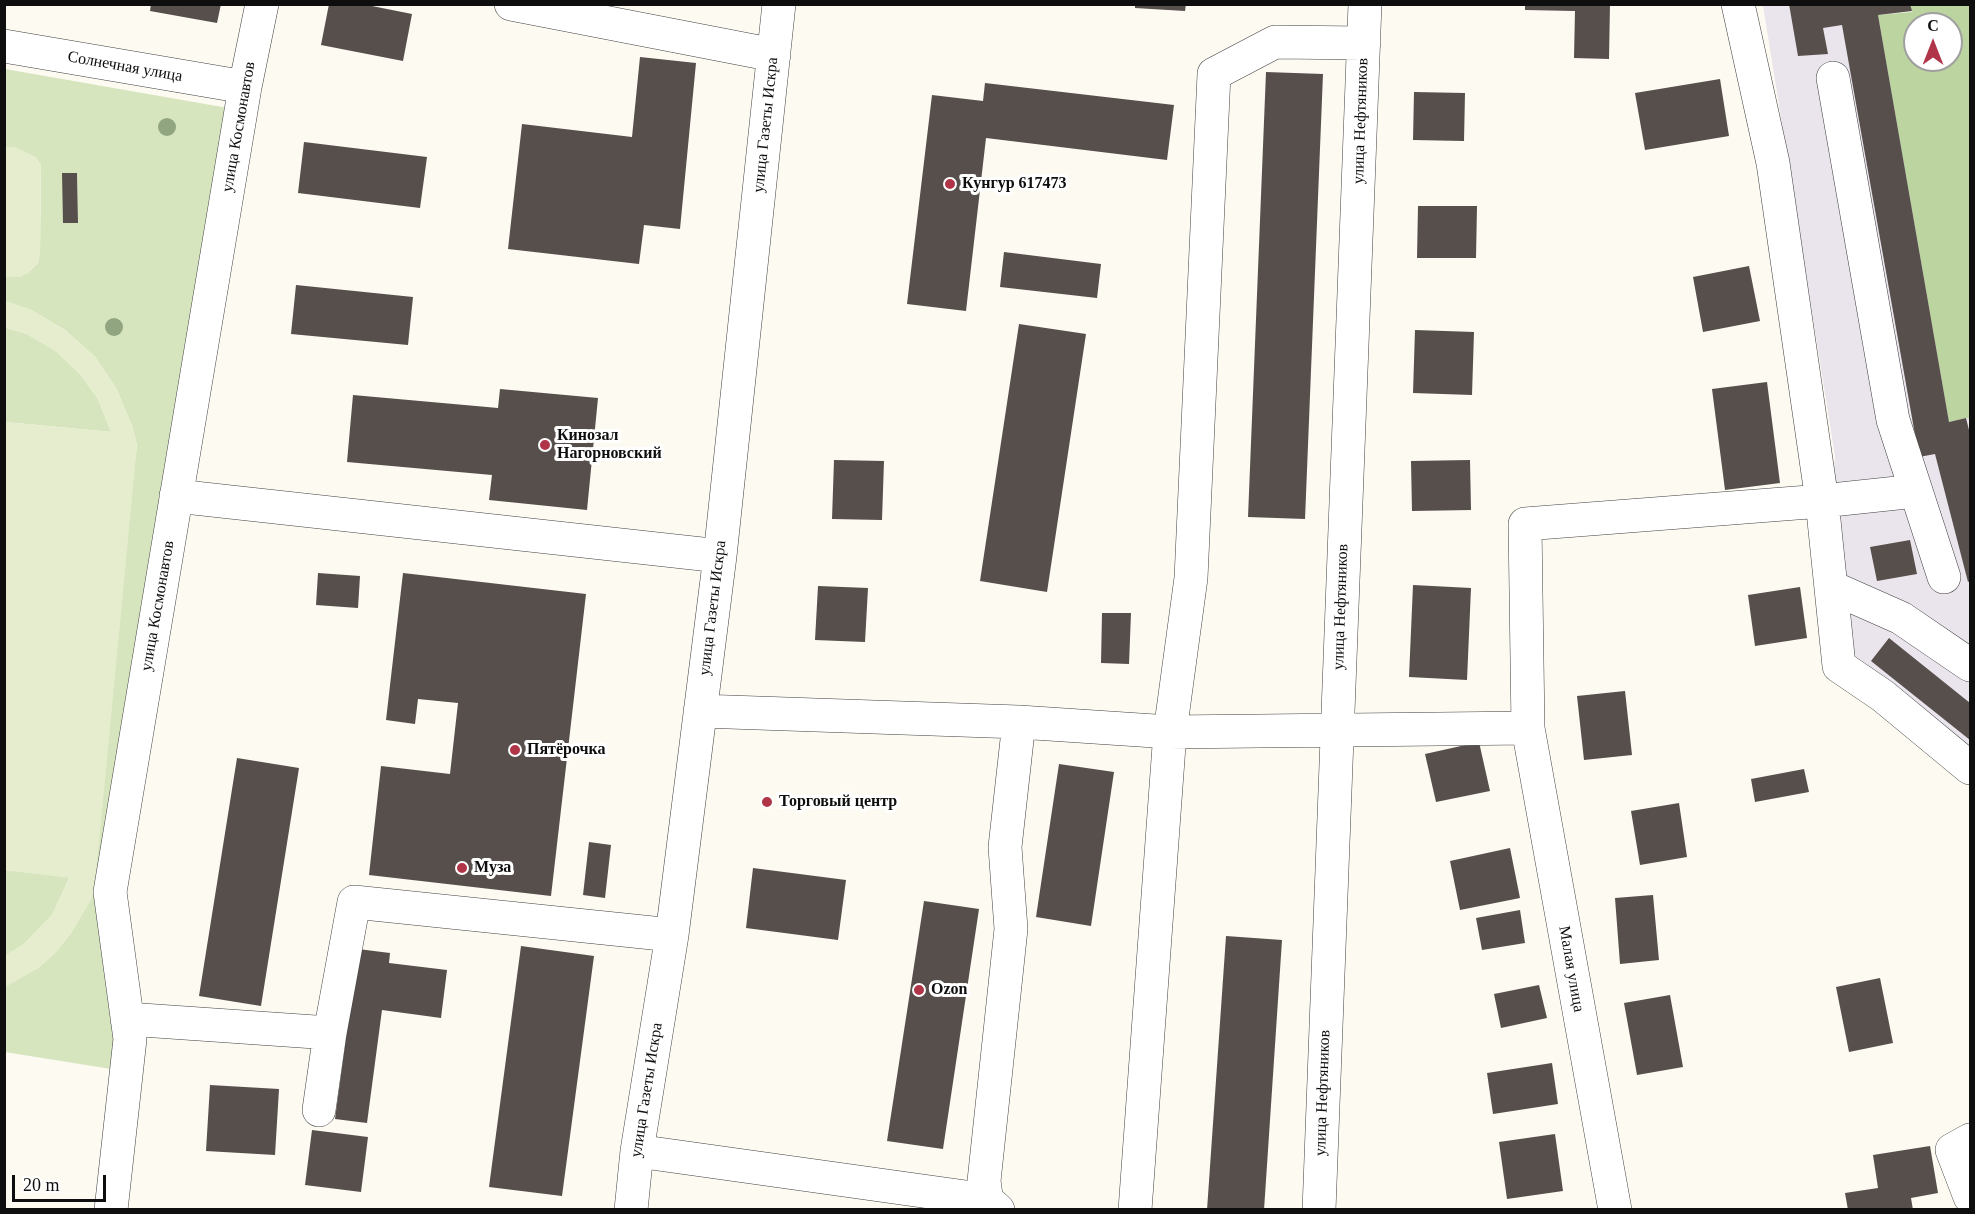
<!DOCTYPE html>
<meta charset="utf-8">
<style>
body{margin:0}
#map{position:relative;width:1975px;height:1214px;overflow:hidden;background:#fdfaf1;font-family:"Times New Roman",serif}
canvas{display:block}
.frame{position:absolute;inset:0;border:6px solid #0e0e0e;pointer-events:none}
.north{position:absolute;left:1903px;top:12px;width:60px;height:60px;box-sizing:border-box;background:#fff;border:2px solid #9f9f9f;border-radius:50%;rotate:0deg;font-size:16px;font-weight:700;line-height:24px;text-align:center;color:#0e0e0e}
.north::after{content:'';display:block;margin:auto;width:21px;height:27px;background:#b03548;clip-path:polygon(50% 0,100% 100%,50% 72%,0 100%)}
.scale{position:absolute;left:12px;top:1175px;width:94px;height:27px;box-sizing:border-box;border:3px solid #0e0e0e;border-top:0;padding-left:8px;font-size:18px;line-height:21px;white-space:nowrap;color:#0e0e0e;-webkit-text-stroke:4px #fff;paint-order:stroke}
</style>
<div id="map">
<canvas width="1975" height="1214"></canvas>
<div class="frame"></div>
<div class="north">С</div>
<div class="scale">20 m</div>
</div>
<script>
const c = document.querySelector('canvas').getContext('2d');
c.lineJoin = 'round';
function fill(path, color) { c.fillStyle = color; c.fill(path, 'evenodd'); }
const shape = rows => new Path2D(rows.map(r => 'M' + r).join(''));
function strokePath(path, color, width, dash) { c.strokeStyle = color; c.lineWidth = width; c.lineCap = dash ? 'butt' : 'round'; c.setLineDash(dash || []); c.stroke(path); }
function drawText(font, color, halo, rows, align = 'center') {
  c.font = font + ' "Times New Roman",serif'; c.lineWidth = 6; c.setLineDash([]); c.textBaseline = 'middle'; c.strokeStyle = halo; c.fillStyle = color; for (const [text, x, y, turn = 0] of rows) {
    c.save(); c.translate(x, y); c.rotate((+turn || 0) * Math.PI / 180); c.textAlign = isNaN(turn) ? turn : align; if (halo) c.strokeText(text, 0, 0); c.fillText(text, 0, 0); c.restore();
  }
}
const industrial = shape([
 [1763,5,1910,5,1912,11,1879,15,1950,422,1966,418,1970,419,1970,784,1851,685,1829,526,1835,456]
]);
const green = shape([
 [5,69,228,108,143,639,118,1019,111,1069,5,1052,4,987,38,968,54,954,72,932,137,445,132,426,116,388,95,357,65,330,31,310,5,301,5,277,19,277,29,272,38,263,40,253,41,165,35,157,14,147,5,147],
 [63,173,77,173,78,223,63,223],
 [4,327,27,334,56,351,80,374,98,399,111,432,5,422],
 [4,870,70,877,52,915,24,944,5,956]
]);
const forest = shape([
 [1910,5,1970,5,1970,419,1966,418,1949,422,1878,15,1912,12],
 [1915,24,1951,24,1951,60,1915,60]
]);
const pitch = shape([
 [5,147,14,147,25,152,35,157,41,165,40,253,38,263,29,272,19,277,5,277],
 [5,301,31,310,65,330,95,357,116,388,132,426,137,445,94,895,72,932,54,954,38,968,5,987,4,956,24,944,52,915,70,878,5,870,5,422,111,432,98,399,80,374,55,351,27,334,5,327]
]);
const building = shape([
 [151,4,221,4,217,23,150,11],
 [329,4,362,4,412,14,403,61,321,45],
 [1135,4,1186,4,1185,11,1135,8],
 [1525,4,1610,4,1609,59,1574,58,1575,11,1525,10],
 [1789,4,1910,4,1912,11,1878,15,1949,422,1966,418,1970,434,1970,581,1968,582,1935,454,1919,457,1842,25,1823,28,1828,54,1798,56],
 [640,57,696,63,680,229,644,225,639,264,508,249,522,124,632,137],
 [1266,72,1323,74,1305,519,1248,517],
 [1720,79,1729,136,1645,150,1635,93],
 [985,83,1174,105,1167,160,986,138,966,311,907,304,932,95,983,101],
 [1414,92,1465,93,1464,141,1413,140],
 [304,142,427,157,420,208,298,193],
 [62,173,77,173,78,223,63,223],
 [1418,206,1477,206,1476,258,1417,258],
 [1004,252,1101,264,1097,298,1000,287],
 [1749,266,1760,321,1703,332,1693,277],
 [296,285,413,297,408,345,291,334],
 [1019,324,1086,334,1047,592,980,581],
 [1415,330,1474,332,1472,395,1413,393],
 [1767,382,1780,483,1725,490,1712,389],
 [500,389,598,398,587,510,489,500,492,475,347,462,353,395,498,408],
 [834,460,884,461,882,520,832,519],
 [1470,460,1471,510,1412,511,1411,461],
 [1910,540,1917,574,1877,581,1870,547],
 [318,573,360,576,358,608,316,605],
 [403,573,586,594,551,896,369,875,381,766,450,774,458,703,418,699,415,724,386,720],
 [1413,585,1471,588,1467,680,1409,677],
 [818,586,868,588,865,642,815,640],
 [1800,587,1807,638,1755,646,1748,595],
 [1102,613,1131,613,1129,664,1101,663],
 [1889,638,1970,703,1970,740,1871,661],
 [1625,691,1632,755,1584,760,1577,696],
 [1479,742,1490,791,1436,802,1425,754],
 [237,758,299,768,261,1006,199,996],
 [1059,764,1114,772,1091,926,1036,917],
 [1804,769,1809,792,1755,802,1751,779],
 [1679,803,1687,857,1640,865,1631,811],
 [589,842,611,845,605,898,583,895],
 [1510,848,1520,898,1460,910,1450,861],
 [753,868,846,880,838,940,746,928],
 [1653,895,1659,960,1620,964,1615,898],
 [924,901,979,909,943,1149,887,1141],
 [1520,910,1525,943,1482,950,1476,918],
 [1226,936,1282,940,1264,1210,1207,1210],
 [521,946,594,956,562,1196,489,1187],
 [358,949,390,953,389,963,447,970,441,1018,382,1010,367,1123,335,1119],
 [1880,978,1893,1043,1849,1052,1836,987],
 [1539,985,1547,1018,1501,1028,1494,994],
 [1670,995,1683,1067,1637,1075,1624,1003],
 [1552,1063,1558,1104,1493,1114,1487,1073],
 [210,1085,279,1089,275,1155,206,1151],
 [312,1130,368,1137,361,1192,305,1185],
 [1555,1134,1563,1191,1507,1199,1499,1142],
 [1930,1146,1938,1193,1911,1198,1913,1210,1848,1210,1845,1193,1878,1188,1873,1155]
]);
const minor = shape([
 [511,4,774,55],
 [1738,4,1773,163,1822,501,1839,666,1883,696,1970,768],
 [4,46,245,87],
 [1833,78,1893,420,1944,577],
 [176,496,720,556],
 [1831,587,1901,618,1970,665],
 [700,711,1019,722,1170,732,1528,728,1525,524,1822,501,1916,491],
 [1528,728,1615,1210],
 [127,1019,330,1033],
 [319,1110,330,1033,354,902,672,935],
 [1970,1140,1952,1150,1970,1197],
 [637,1151,987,1200,998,1210],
 [111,1210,130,1039,110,892,245,87,262,4],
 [631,1210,637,1151,672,935,720,556,779,4],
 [988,1210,984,1181,1011,929,1005,847,1019,722],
 [1135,1210,1170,732,1191,578,1214,74,1275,42,1364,43],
 [1319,1210,1365,4]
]);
const trees = [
 [167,127],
 [114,327]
];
const markers = [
 [950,184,6,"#b03548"],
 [545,445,6,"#b03548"],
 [515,750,6,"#b03548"],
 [767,802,6,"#b03548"],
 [462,868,6,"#b03548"],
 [919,990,6,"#b03548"]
];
const streetNames = [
 ["Солнечная улица",125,67,10],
 ["улица Нефтяников",1361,121,-88],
 ["улица Газеты Искра",766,125,-84],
 ["улица Космонавтов",239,127,-80],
 ["улица Космонавтов",158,606,-80],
 ["улица Нефтяников",1341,607,-88],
 ["улица Газеты Искра",713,608,-83],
 ["Малая улица",1571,969,80],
 ["улица Газеты Искра",647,1090,-81],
 ["улица Нефтяников",1323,1093,-88]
];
const poiNames = [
 ["Кунгур 617473",962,184],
 ["Кинозал",557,436],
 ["Нагорновский",557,454],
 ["Пятёрочка",527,750],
 ["Торговый центр",779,802],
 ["Муза",474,868],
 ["Ozon",931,990]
];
fill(industrial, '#eae4ec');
fill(green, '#d6e5be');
fill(forest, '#bcd49f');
fill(pitch, '#e6edcf');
fill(building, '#564f4c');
strokePath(minor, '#414141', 34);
strokePath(minor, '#fff', 33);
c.fillStyle = '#91a581';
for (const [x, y] of trees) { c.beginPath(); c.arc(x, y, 9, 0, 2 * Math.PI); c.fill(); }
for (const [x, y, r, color] of markers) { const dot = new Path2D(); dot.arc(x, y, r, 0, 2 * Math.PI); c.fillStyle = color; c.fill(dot); strokePath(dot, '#fff', 2); }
drawText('16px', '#0e0e0e', '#fff', streetNames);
drawText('bold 16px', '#0e0e0e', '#fff', poiNames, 'left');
</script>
